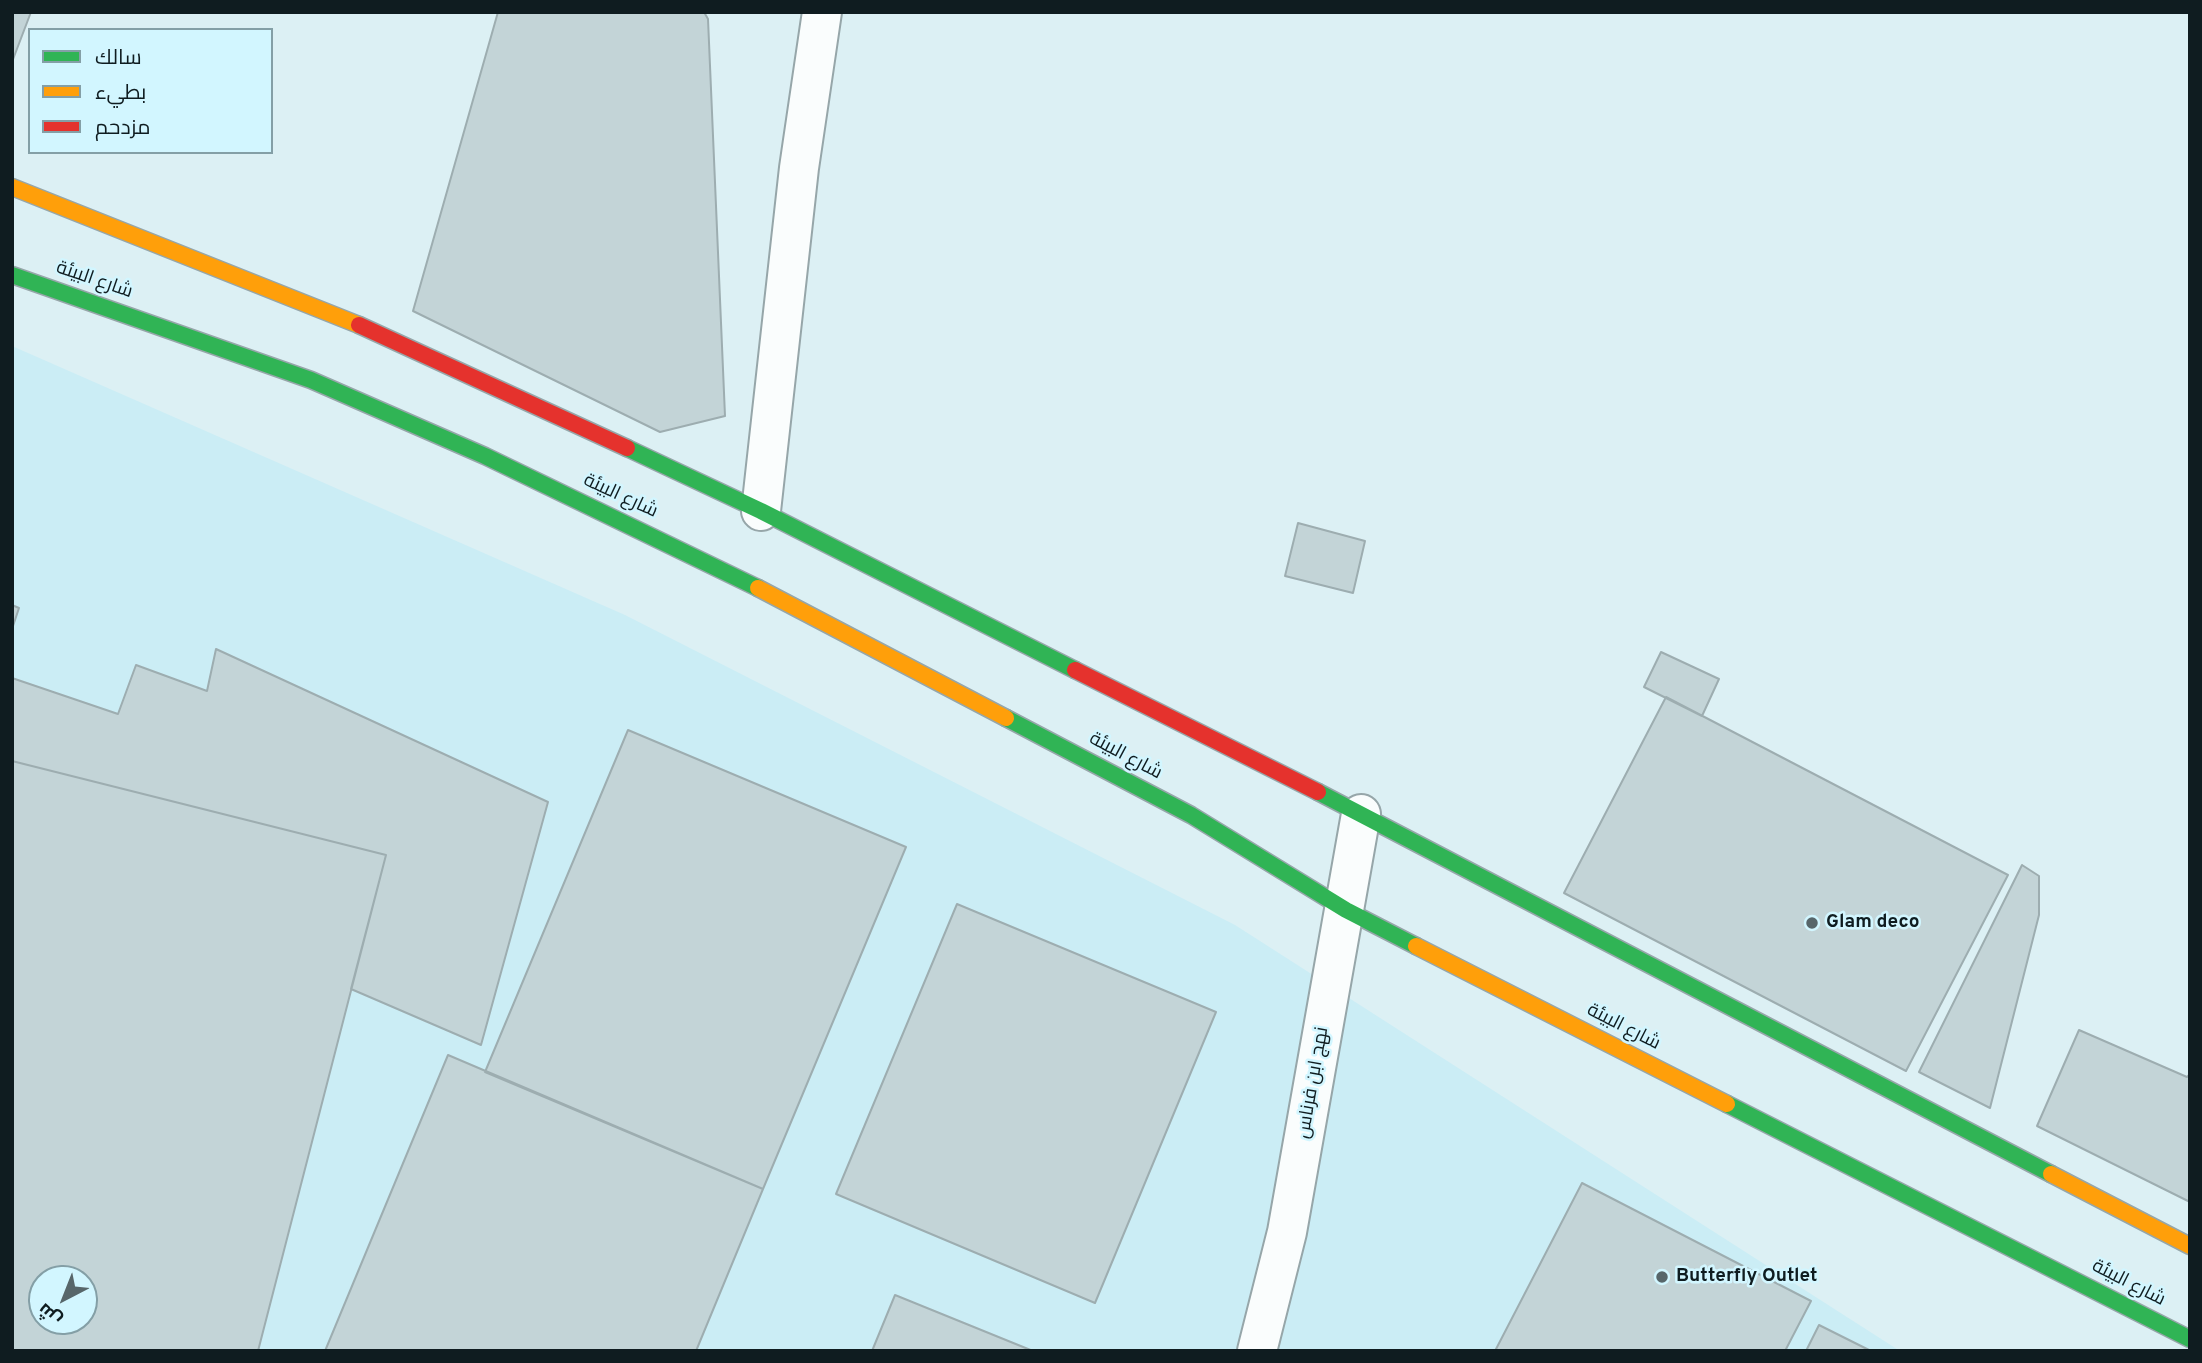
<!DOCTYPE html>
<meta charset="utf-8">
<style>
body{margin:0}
#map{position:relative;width:2202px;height:1363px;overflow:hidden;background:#dcf0f4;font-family:Overpass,Cairo,sans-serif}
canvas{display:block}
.frame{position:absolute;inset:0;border:14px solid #0f1c20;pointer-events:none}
.legend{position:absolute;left:28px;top:28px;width:245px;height:126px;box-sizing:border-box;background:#d2f6ff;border:2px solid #849fa6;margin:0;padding:9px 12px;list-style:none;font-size:21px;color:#0f1c20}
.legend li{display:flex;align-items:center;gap:14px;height:35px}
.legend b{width:35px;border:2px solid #849fa6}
.north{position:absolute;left:28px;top:1265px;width:70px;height:70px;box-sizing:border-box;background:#d2f6ff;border:2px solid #849fa6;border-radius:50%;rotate:222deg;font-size:19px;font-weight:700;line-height:28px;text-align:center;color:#0f1c20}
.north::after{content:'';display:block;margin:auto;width:24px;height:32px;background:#57666a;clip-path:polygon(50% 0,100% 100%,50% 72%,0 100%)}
</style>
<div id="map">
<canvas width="2202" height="1363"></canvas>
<div class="frame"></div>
<ul class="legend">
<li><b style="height:9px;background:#30b455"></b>سالك</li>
<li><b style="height:9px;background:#ff9f0a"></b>بطيء</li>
<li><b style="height:9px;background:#e5322d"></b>مزدحم</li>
</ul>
<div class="north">ش</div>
</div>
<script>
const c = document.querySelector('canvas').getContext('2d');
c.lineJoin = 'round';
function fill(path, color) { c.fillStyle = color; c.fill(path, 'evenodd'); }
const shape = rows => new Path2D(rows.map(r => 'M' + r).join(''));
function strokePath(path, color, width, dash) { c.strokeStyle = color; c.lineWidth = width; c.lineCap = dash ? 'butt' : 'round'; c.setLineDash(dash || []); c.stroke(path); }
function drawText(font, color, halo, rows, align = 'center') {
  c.font = font + ' Overpass,Cairo,sans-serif'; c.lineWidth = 5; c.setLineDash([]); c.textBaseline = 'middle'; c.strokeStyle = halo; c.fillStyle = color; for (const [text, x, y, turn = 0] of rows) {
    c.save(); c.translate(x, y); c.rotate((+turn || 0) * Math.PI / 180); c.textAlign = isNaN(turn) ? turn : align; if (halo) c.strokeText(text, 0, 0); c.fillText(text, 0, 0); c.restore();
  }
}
const built = shape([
 [12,346,625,615,1235,925,1900,1351,12,1351],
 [42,1279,84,1279,84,1321,42,1321]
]);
const building = shape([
 [12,12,31,12,12,62,12,12],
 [498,12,704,12,708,19,725,416,660,432,413,311,498,12],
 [1298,523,1365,541,1353,593,1285,576,1298,523],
 [12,605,19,608,12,629,12,605],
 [216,649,548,802,481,1045,351,989,386,855,12,761,12,678,118,714,136,665,207,691,216,649],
 [1661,652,1719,679,1702,716,1644,687,1661,652],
 [1666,697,2008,875,1906,1071,1564,893,1666,697],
 [628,730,906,847,763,1189,485,1072,628,730],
 [12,761,386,855,258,1351,12,1351,12,761],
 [42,1279,84,1279,84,1321,42,1321,42,1279],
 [2022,865,2039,876,2039,915,1990,1108,1919,1072,2022,865],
 [957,904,1216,1012,1095,1303,836,1194,957,904],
 [2079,1030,2187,1077,2190,1074,2190,1202,2037,1126,2079,1030],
 [448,1055,763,1189,696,1351,325,1351,448,1055],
 [1582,1183,1811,1301,1785,1351,1495,1351,1582,1183],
 [895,1295,1033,1351,872,1351,895,1295],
 [1819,1325,1871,1351,1806,1351,1819,1325]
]);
const street = shape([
 [761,511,799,168,822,12],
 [1257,1351,1287,1232,1361,814]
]);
const fast = shape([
 [12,275,311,380,485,456,758,588],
 [627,448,761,511,1075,670],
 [1006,718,1191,815,1346,910,1416,946],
 [1318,792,2051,1174],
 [1727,1104,2190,1339]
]);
const slow = shape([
 [12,187,359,325],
 [758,588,1006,718],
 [1416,946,1727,1104],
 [2051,1174,2190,1246]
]);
const jam = shape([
 [359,325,627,448],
 [1075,670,1318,792]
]);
const markers = [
 [1812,923,7,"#57666a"],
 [1662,1277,7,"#57666a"]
];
const streetNames = [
 ["شارع البيئة",94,281,19],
 ["شارع البيئة",620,497,25],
 ["شارع البيئة",1125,757,28],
 ["شارع البيئة",1623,1028,27],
 ["نهج ابن فرناس",1314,1083,-80],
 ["شارع البيئة",2128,1284,27]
];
const poiNames = [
 ["Glam deco",1826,923],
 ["Butterfly Outlet",1676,1277]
];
fill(built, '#cbedf5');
fill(building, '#c3d4d7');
strokePath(building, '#9dadb0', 2);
strokePath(street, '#96a6a9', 42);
strokePath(fast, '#96a6a9', 19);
strokePath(slow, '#96a6a9', 19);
strokePath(jam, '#96a6a9', 19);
strokePath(street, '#fafdfd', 38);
strokePath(fast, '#30b455', 16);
strokePath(slow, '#ff9f0a', 16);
strokePath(jam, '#e5322d', 16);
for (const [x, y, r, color] of markers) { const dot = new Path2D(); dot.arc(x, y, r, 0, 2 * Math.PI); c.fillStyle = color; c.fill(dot); strokePath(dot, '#d2f6ff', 2.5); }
drawText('19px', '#0f1c20', '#d2f6ff', streetNames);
drawText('bold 19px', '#0f1c20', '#d2f6ff', poiNames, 'left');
</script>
